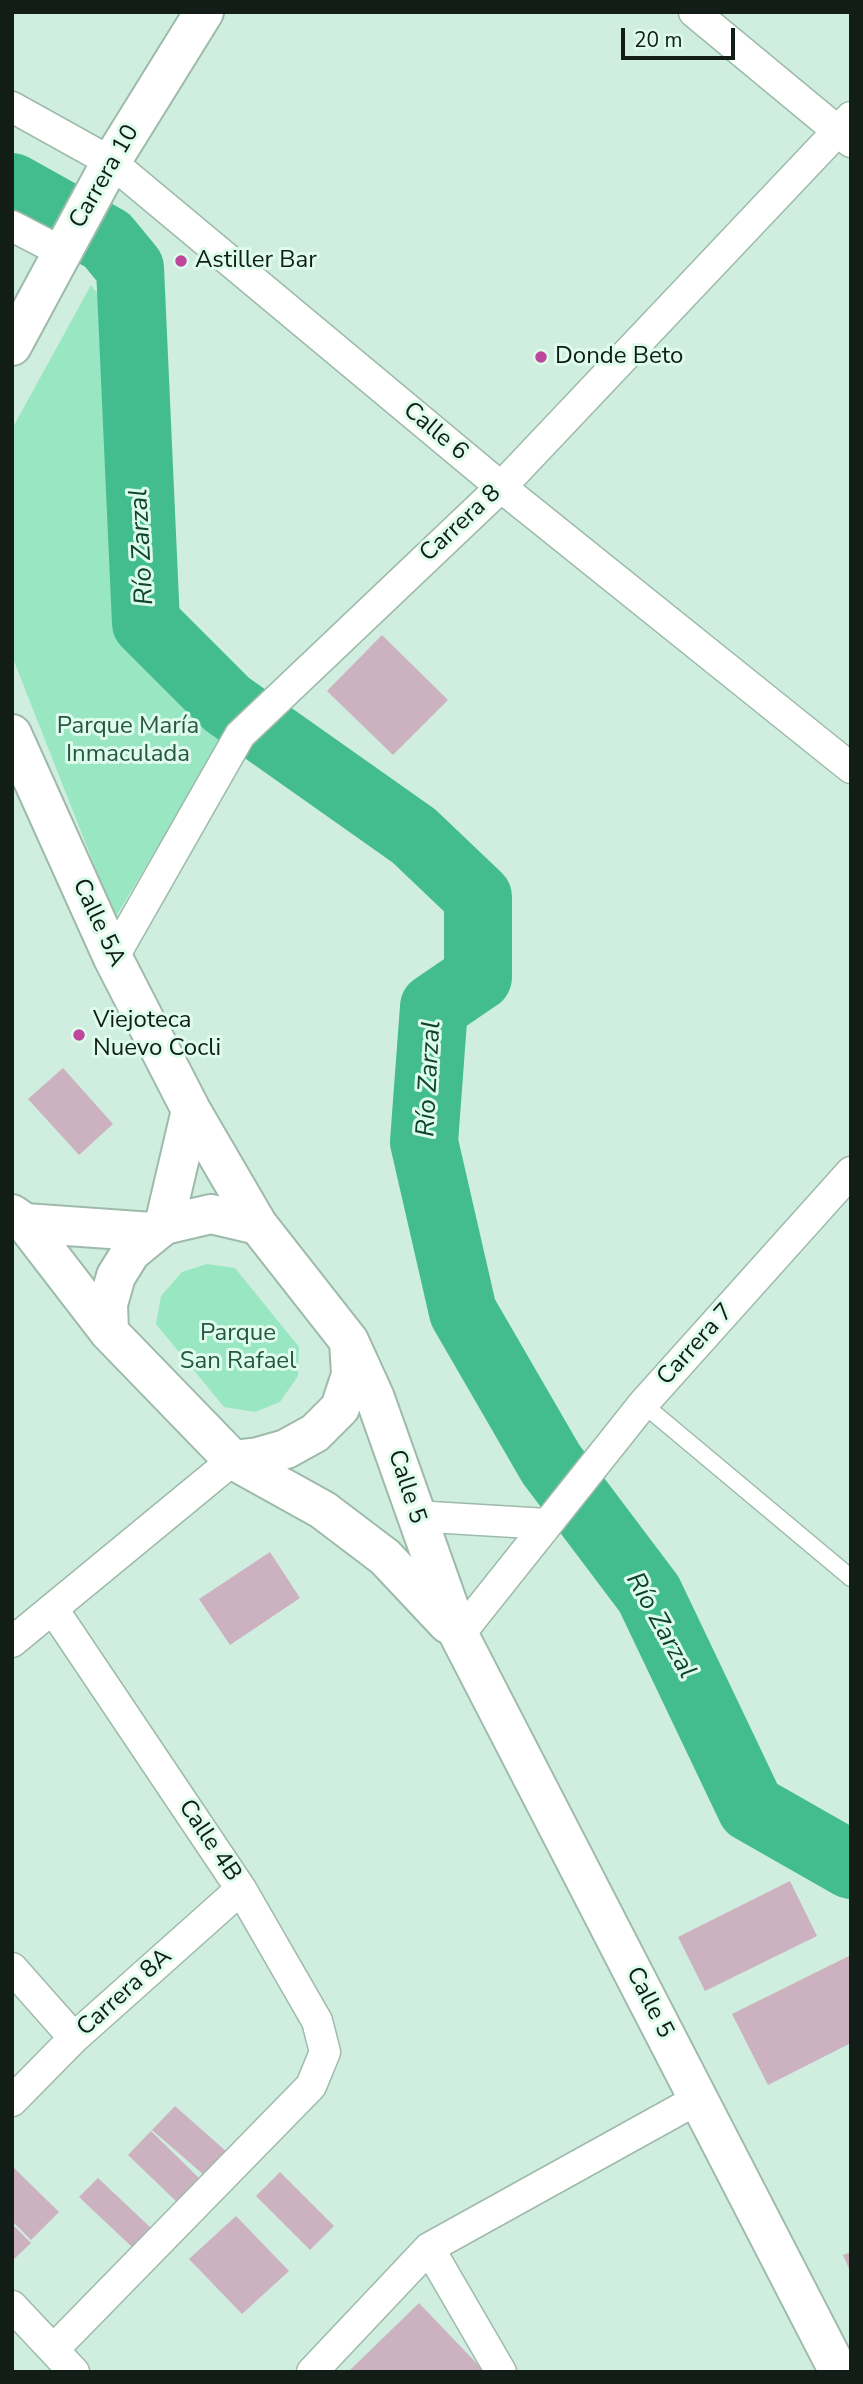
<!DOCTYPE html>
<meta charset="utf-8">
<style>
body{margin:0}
#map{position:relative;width:863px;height:2384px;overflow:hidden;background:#d0eedf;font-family:"Nunito Sans",sans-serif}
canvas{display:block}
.frame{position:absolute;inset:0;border:14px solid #121d17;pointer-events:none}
.scale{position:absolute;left:621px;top:28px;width:114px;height:32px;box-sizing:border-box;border:4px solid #121d17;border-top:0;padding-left:9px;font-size:21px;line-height:24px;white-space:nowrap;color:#121d17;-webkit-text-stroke:5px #ddfcec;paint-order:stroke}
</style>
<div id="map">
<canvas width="863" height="2384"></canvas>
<div class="frame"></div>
<div class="scale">20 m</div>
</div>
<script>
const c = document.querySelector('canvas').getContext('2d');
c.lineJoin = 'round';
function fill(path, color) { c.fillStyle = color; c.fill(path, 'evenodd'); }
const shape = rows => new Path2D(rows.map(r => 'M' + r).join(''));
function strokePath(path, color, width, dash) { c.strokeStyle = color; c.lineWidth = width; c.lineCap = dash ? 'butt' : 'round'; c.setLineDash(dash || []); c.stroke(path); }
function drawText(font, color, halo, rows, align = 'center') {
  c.font = font + ' "Nunito Sans",sans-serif'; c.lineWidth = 6; c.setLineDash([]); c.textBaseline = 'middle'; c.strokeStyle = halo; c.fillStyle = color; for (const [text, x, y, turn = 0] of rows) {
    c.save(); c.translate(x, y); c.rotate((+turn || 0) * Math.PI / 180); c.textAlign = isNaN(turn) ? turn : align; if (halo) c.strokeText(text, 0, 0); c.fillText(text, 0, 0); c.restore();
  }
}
const green = shape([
 [91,285,106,305,115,594,221,741,115,918,12,656,12,429],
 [207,1264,235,1268,299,1347,298,1376,280,1402,255,1412,224,1407,156,1324,161,1296,182,1272]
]);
const river = shape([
 [12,187,107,240,130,268,146,623,227,704,414,836,478,897,478,977,434,1007,424,1142,463,1312,551,1464,649,1594,751,1808,851,1865]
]);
const building = shape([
 [382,635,448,700,393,755,327,691],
 [63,1068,113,1124,79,1155,28,1099],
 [270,1552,300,1598,230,1645,199,1599],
 [790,1881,817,1936,705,1991,678,1937],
 [851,1955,851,2043,768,2085,732,2014],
 [175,2106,227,2152,205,2176,152,2130],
 [151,2131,203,2182,180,2205,128,2155],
 [12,2166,59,2212,31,2240,12,2221],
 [280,2172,334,2226,310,2250,256,2196],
 [98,2178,151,2228,132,2247,79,2197],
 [236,2216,289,2271,242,2314,189,2259],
 [12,2224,31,2243,12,2261],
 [851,2252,851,2273,843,2255],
 [419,2303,485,2372,348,2372]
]);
const lane = shape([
 [643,1404,851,1578]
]);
const street = shape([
 [694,12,851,142],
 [12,107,111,162,501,487,851,768],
 [12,226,62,252],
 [113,958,240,735,501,487,851,117],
 [414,1516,547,1524],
 [53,1609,241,1889,317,2021,325,2052,311,2086,54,2349],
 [459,1635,643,1404,851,1172],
 [12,1642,233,1460],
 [12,1968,74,2038],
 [12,2101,74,2038,241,1889],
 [429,2248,501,2372],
 [12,2306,74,2372],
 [312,2372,429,2248,698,2099]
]);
const secondary = shape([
 [12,346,111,162,204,12],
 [12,734,113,958,191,1110,258,1225],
 [12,1214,25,1223,109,1332],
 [211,1214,258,1225,349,1341,351,1375,340,1408,315,1433,286,1449,258,1457,233,1460,109,1332,108,1304,116,1276,131,1252,164,1225,211,1214],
 [25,1223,152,1232],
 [164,1225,191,1110],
 [349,1341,375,1398,459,1635,839,2372],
 [233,1460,323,1510,385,1557,448,1624]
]);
const markers = [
 [181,261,7,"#be479d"],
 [541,357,7,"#be479d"],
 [79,1035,7,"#be479d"]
];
const streetNames = [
 ["Carrera 10",105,177,-60],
 ["Calle 6",435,432,40],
 ["Carrera 8",461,524,-43],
 ["Calle 5A",98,923,65],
 ["Carrera 7",696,1345,-48],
 ["Calle 5",406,1487,72],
 ["Calle 4B",209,1841,56],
 ["Carrera 8A",125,1993,-42],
 ["Calle 5",649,2003,63]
];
const poiNames = [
 ["Astiller Bar",195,261],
 ["Donde Beto",555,357],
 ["Viejoteca",93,1021],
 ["Nuevo Cocli",93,1049]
];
const parkNames = [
 ["Parque María",128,727],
 ["Inmaculada",128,755],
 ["Parque",238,1334],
 ["San Rafael",238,1362]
];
const waterNames = [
 ["Río Zarzal",143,547,-93],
 ["Río Zarzal",430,1079,-87],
 ["Río Zarzal",660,1626,61]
];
fill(green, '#98e6c2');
strokePath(river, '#44bd8e', 68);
fill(building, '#ccb1c1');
strokePath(lane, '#9dbaab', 19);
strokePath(street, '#9dbaab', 33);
strokePath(secondary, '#9dbaab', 42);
strokePath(lane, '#fff', 16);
strokePath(street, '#fff', 30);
strokePath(secondary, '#fff', 38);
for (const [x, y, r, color] of markers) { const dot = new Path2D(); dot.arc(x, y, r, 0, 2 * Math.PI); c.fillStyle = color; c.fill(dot); strokePath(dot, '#ddfcec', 2.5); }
drawText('24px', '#121d17', '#ddfcec', streetNames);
drawText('24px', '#121d17', '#ddfcec', poiNames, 'left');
drawText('24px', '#275743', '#ddfcec', parkNames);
drawText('italic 26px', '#0f422f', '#ddfcec', waterNames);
</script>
